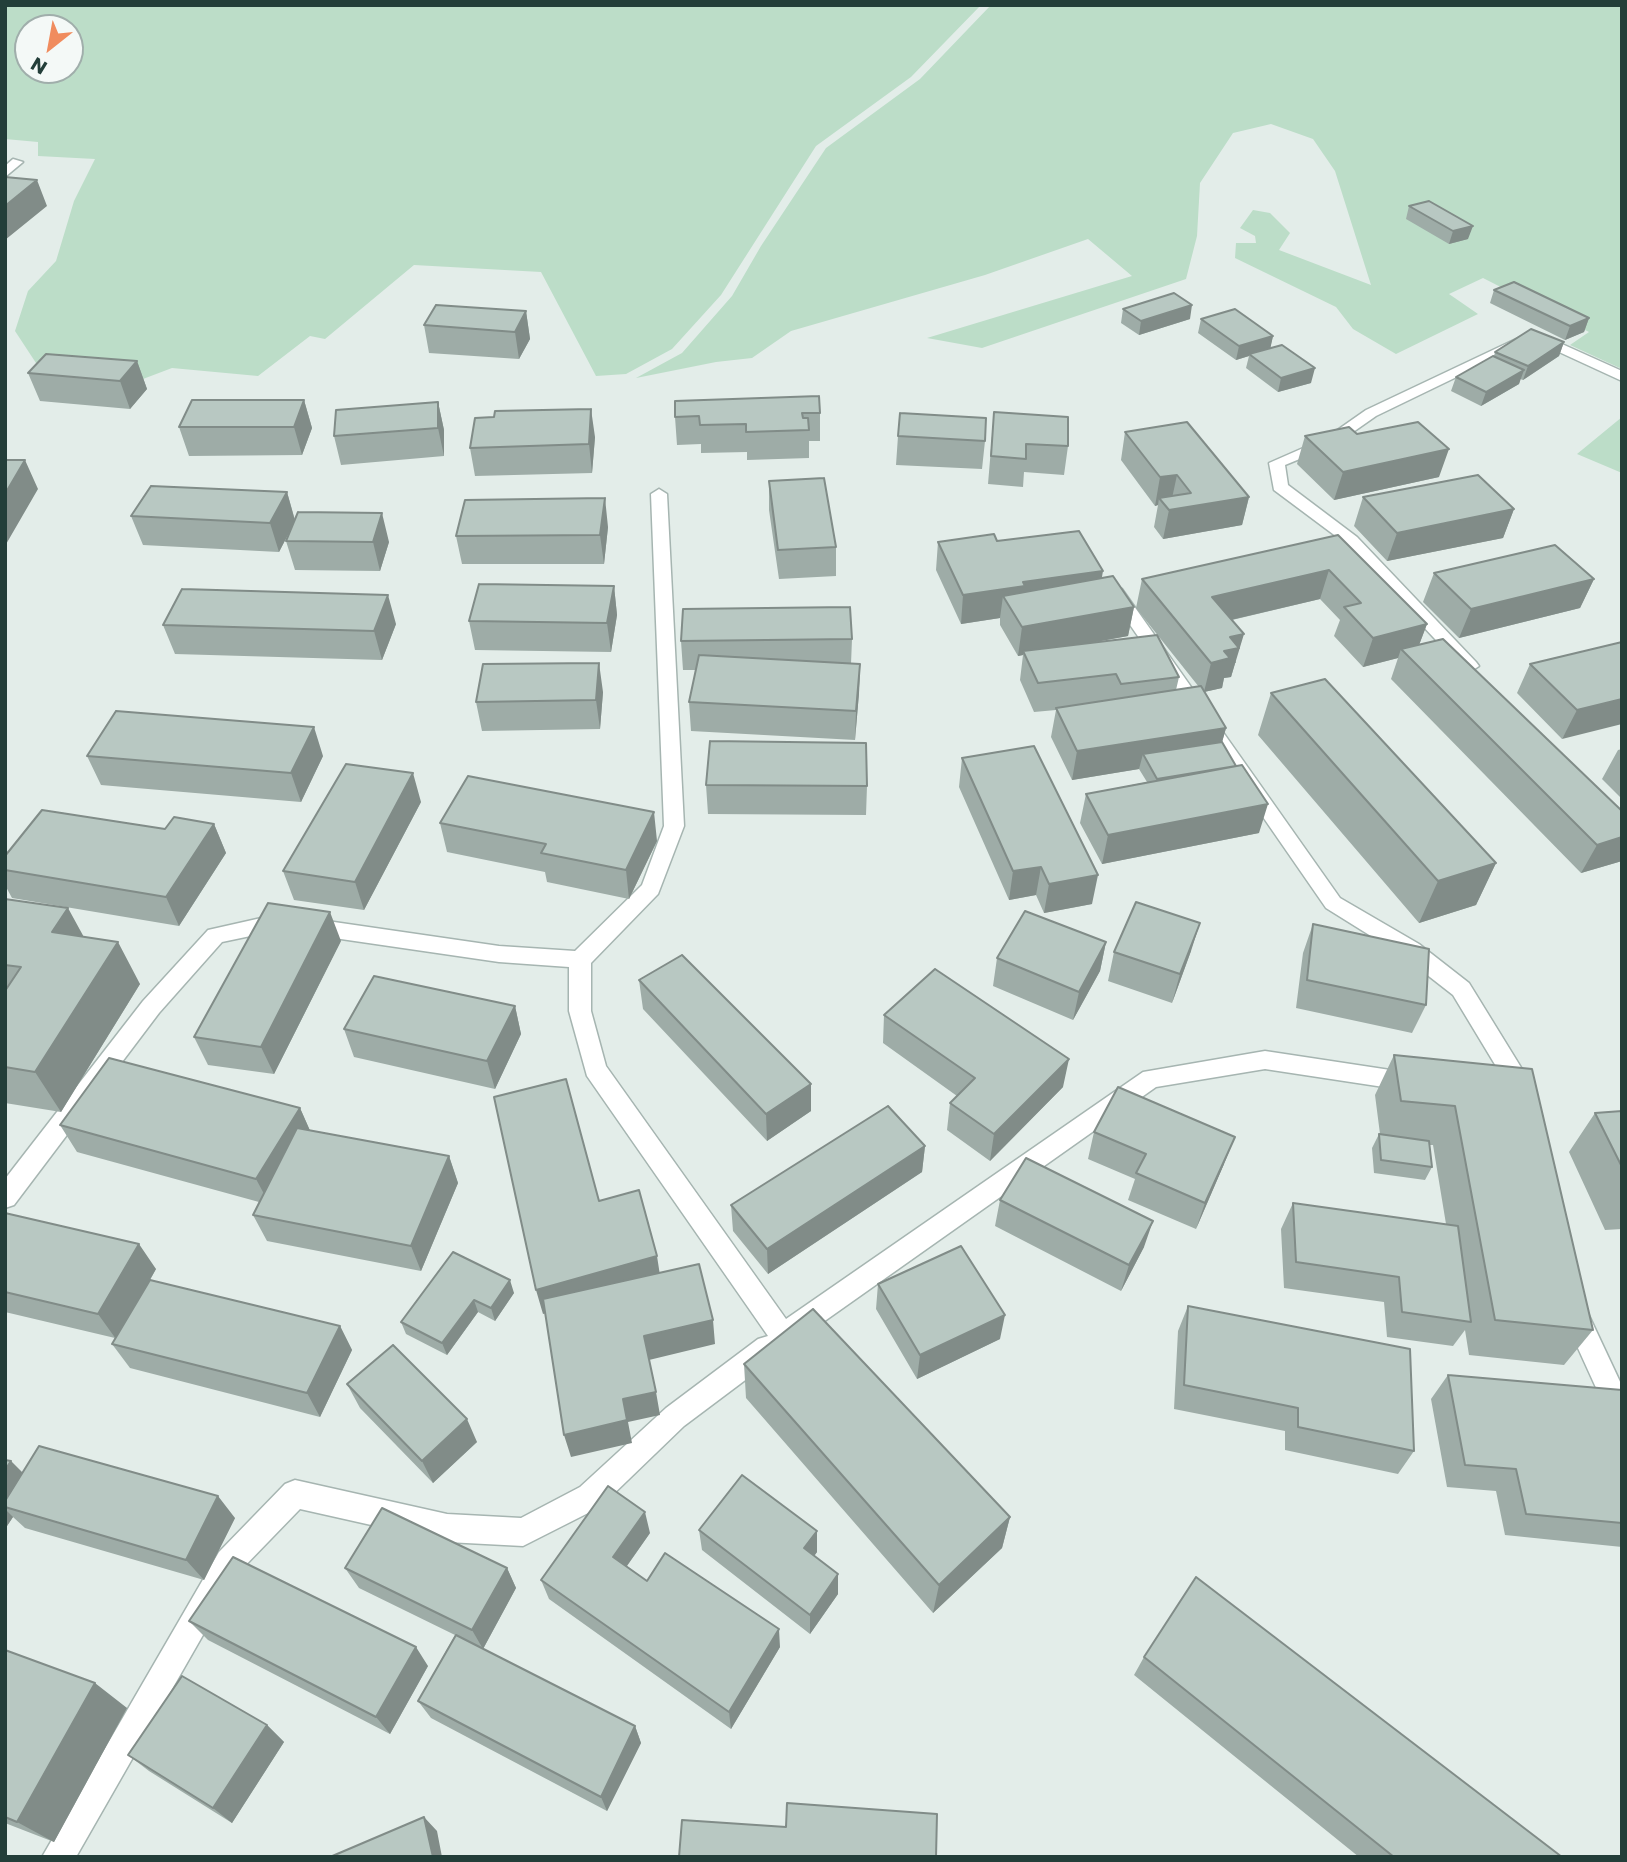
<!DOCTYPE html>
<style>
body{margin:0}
#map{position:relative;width:1627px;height:1862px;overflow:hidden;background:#e3ede9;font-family:Poppins,sans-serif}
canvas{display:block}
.frame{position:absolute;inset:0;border:7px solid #233e39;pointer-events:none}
.north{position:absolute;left:14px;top:14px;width:70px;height:70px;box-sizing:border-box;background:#f4f9f7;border:2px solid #a0aeab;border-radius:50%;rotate:211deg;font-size:19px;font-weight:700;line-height:28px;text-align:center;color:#233e39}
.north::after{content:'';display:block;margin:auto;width:24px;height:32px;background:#f08c5e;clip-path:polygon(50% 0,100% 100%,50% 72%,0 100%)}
</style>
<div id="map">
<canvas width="1627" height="1862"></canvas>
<div class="frame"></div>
<div class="north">N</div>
</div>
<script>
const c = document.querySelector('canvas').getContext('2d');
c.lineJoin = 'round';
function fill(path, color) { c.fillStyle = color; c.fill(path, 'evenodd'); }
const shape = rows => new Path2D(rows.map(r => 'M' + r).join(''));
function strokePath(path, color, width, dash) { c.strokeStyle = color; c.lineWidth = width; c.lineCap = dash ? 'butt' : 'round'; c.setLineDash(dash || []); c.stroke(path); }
const green = shape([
 [5,5,981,5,911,77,816,146,721,295,672,349,626,374,596,376,541,272,414,265,325,339,310,336,258,376,172,368,143,379,60,371,36,363,15,331,28,291,56,261,74,201,95,159,38,156,38,142,5,139],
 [28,28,70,28,70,70,28,70],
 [991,5,1622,5,1622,369,1570,345,1589,332,1483,278,1449,294,1478,314,1396,354,1353,329,1336,307,1235,258,1236,243,1256,243,1255,236,1240,228,1253,210,1270,213,1290,233,1279,250,1371,285,1335,171,1313,139,1271,124,1233,133,1200,183,1197,236,1186,279,982,348,927,338,1132,276,1088,239,985,275,791,331,752,358,716,362,636,378,682,353,732,296,761,246,826,148,920,79],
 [1622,417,1622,473,1577,454]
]);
const minor = shape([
 [13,159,23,162,5,177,5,166,13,159],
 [1533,331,1622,371,1622,381,1533,340,1376,416,1336,444,1285,465,1288,485,1357,537,1476,662,1479,666,1470,672,1464,670,1345,543,1274,490,1269,463,1326,438,1366,410,1533,331],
 [659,489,667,494,684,826,658,894,591,963,591,1011,606,1066,786,1319,1143,1072,1265,1051,1410,1073,1418,1075,1421,1082,1418,1089,1410,1091,1265,1069,1156,1087,802,1337,794,1341,792,1344,779,1347,776,1357,684,1426,600,1507,523,1546,447,1542,300,1509,239,1572,76,1857,42,1857,219,1552,285,1484,295,1480,447,1514,521,1518,580,1487,666,1408,758,1339,768,1336,587,1076,569,1011,569,967,499,962,279,930,222,942,159,1013,14,1205,5,1208,5,1179,143,1001,208,930,279,914,499,946,575,951,642,885,664,826,651,494,659,489],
 [1116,588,1122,589,1340,898,1419,944,1469,983,1530,1082,1533,1089,1530,1096,1522,1098,1514,1096,1453,995,1403,956,1326,908,1108,593,1116,588],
 [1575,1301,1584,1305,1622,1386,1622,1429,1613,1425,1562,1313,1566,1305,1575,1301]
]);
const wall = shape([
 [1409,206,1468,239,1449,244,1406,219],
 [1494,290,1589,318,1584,332,1565,340,1490,303],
 [1123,309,1190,319,1139,335,1121,323],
 [526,311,530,339,519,359,429,353,424,325],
 [1201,319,1273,336,1270,348,1311,383,1278,392,1246,368,1249,356,1236,360,1198,333],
 [1564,342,1559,356,1523,380,1520,379,1519,384,1481,406,1451,391,1456,377,1494,356,1495,352],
 [137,361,147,389,130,409,40,401,28,373],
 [304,400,312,428,302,455,189,456,179,427],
 [438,402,444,430,444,456,341,465,334,436],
 [994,412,1068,446,1064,475,1024,472,1023,487,988,484],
 [820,413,820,441,809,441,809,458,747,460,747,452,701,453,701,444,677,445,675,417],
 [494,417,595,437,592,473,475,476,470,448],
 [1125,432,1249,497,1242,525,1163,539,1154,527,1158,505,1155,506,1121,460],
 [1357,434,1439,477,1334,500,1297,464,1305,436],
 [898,436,985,441,982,469,896,465],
 [769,481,836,547,836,576,779,579,769,510],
 [287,492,295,520,389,542,380,571,295,570,286,541,292,527,279,552,143,545,131,516],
 [1363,497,1514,509,1503,538,1387,561,1354,526],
 [608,527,604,564,462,564,456,536],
 [1338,535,1427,624,1419,645,1622,811,1622,861,1581,873,1391,679,1398,658,1363,667,1334,636,1340,620,1320,599,1232,620,1236,663,1235,663,1231,677,1224,678,1222,688,1204,692,1226,728,1222,742,1259,833,1102,864,1080,823,1086,794,1147,782,1139,769,1072,780,1051,737,1056,710,1034,712,1020,680,1023,655,1018,656,1000,625,1000,618,961,624,936,570,938,542,997,541,1102,578,1134,607,1128,636,1090,643,1179,677,1176,690,1199,687,1136,608,1142,579],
 [1434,573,1594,579,1580,608,1459,638,1423,602],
 [614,586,617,615,611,652,475,650,469,621],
 [396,624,382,660,175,654,163,625],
 [852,639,851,664,860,664,859,693,855,740,691,731,689,702,696,670,683,670,681,641],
 [1622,642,1562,739,1517,693,1530,664],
 [603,692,600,729,482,731,476,702],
 [1271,693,1496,863,1476,905,1419,923,1258,735],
 [1622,749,1622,799,1602,779,1618,750],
 [87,756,323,756,301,802,101,785],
 [962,758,1092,904,1044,913,1036,895,1009,900,959,787],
 [706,785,867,786,866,815,708,814],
 [421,802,364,910,294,900,283,871],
 [440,823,657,841,629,899,547,882,545,872,447,852],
 [214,824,226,853,179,926,12,898,5,885,5,856,165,829],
 [5,899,84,937,140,984,61,1112,5,1103],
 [1313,924,1426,1005,1412,1033,1296,1008,1303,953],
 [341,941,274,1074,208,1065,194,1037],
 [1106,942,1100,971,1073,1020,993,986,997,958],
 [1191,951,1172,1003,1108,981,1114,952],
 [639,980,811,1111,767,1141,643,1009],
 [515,1006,521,1034,495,1089,354,1057,344,1029],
 [884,1015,1063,1087,990,1161,947,1130,950,1103,957,1096,883,1043],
 [1394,1055,1532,1069,1593,1330,1564,1365,1469,1355,1465,1330,1453,1346,1387,1337,1384,1302,1284,1288,1281,1229,1293,1203,1446,1224,1433,1145,1429,1145,1432,1167,1425,1180,1374,1173,1372,1148,1379,1134,1380,1134,1375,1095],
 [300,1108,310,1131,449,1156,458,1183,421,1271,267,1241,253,1215,259,1202,77,1152,60,1125],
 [1622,1111,1622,1229,1605,1230,1569,1152,1595,1113],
 [1094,1132,1224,1164,1196,1229,1128,1200,1135,1179,1088,1159],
 [925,1146,922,1172,768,1274,733,1231,731,1205],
 [1000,1200,1144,1247,1121,1291,995,1226],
 [5,1213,156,1269,150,1280,340,1326,352,1350,320,1417,130,1368,112,1344,115,1338,5,1312],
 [453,1252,514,1293,495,1321,478,1312,447,1355,406,1334,401,1322],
 [878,1284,1000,1339,917,1379,876,1309],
 [1188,1306,1414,1451,1398,1474,1285,1450,1285,1431,1174,1409,1178,1331],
 [744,1364,1010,1517,1002,1548,933,1613,746,1398],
 [1448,1375,1622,1390,1622,1547,1505,1535,1496,1491,1447,1487,1431,1399],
 [347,1384,477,1442,433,1483,360,1408],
 [5,1460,22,1473,235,1518,204,1580,25,1528,13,1517,5,1529],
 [699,1530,817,1531,817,1552,814,1556,838,1574,838,1594,810,1634,702,1550],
 [650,1533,627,1566,647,1581,780,1647,731,1729,549,1599,541,1580],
 [345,1568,507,1568,516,1588,483,1649,635,1726,641,1743,607,1811,431,1718,418,1701,455,1635,359,1588],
 [189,1621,428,1666,390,1734,208,1640],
 [5,1650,127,1708,54,1842,5,1823],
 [1144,1657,1562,1857,1359,1857,1134,1675],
 [267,1725,284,1742,232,1823,149,1771,128,1755]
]);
const shadedWall = shape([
 [37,180,47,206,5,240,5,206],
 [1473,226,1468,239,1449,244,1453,231],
 [1192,305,1190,319,1139,335,1141,321],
 [526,311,530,339,519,359,515,332],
 [1589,318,1584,332,1565,340,1570,326],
 [1273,336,1270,350,1249,354,1249,356,1236,360,1239,346],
 [1564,342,1559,356,1523,380,1528,366],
 [137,361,147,389,130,409,120,381],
 [1315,368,1311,383,1278,392,1281,378],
 [1524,370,1519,384,1481,406,1486,392],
 [304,400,312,428,302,455,294,427],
 [438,402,444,430,444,456,438,428],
 [591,409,595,437,592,473,589,444],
 [1449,449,1439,477,1334,500,1343,472],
 [25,460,38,489,5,546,5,494],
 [1177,475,1171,503,1159,498,1158,505,1155,506,1160,477],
 [287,492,295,521,279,552,270,523],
 [1249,497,1242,525,1163,539,1169,510],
 [605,498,608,527,604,564,600,535],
 [1514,509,1503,538,1387,561,1397,533],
 [382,513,389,542,380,571,373,542],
 [1329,570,1320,599,1205,626,1212,597],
 [1103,571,1098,600,1003,596,1000,618,961,624,963,595,1023,582],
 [1594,579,1580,608,1459,638,1471,609],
 [614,586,617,615,611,652,607,623],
 [388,595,396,624,382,660,374,631],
 [1134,607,1128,636,1025,655,1023,651,1023,655,1018,656,1022,627],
 [1427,624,1416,653,1401,649,1398,658,1363,667,1373,638],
 [1244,634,1231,677,1224,678,1222,688,1204,692,1211,663,1224,651,1230,637],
 [599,663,603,692,600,729,596,700],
 [860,664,859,693,855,740,856,711],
 [1622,699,1622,724,1562,739,1577,710],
 [314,727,323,756,301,802,291,773],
 [1226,728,1218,757,1143,754,1139,769,1072,780,1077,751],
 [413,773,421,802,364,910,355,882],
 [1268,804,1259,833,1102,864,1108,835],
 [654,812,657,841,629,899,626,870],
 [214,824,226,853,179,926,166,897],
 [1622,837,1622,861,1581,873,1597,845],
 [1496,863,1476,905,1419,923,1438,881],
 [1041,867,1036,895,1009,900,1013,871],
 [1098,875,1092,904,1044,913,1049,884],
 [68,908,91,950,52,932],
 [330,912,341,941,274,1074,261,1047],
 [1200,923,1191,951,1172,1003,1180,974],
 [118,942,140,984,61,1112,35,1072],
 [1106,942,1100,971,1073,1020,1079,992],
 [515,1006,521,1034,495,1089,487,1061],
 [1069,1059,1063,1087,990,1161,994,1134],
 [811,1084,811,1111,767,1141,766,1114],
 [300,1108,312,1135,270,1205,256,1179],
 [1235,1137,1224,1164,1196,1229,1205,1203],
 [925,1146,922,1172,768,1274,767,1249],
 [449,1156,458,1183,421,1271,411,1246],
 [1153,1221,1144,1247,1121,1291,1129,1265],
 [139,1244,156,1269,116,1339,98,1314],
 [657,1256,661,1282,543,1314,536,1290],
 [510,1280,514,1293,495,1321,491,1308],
 [474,1300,478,1312,447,1355,442,1343],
 [1005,1315,1000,1339,917,1379,920,1355],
 [713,1320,715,1344,649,1360,644,1336],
 [340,1326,352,1350,320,1417,307,1393],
 [656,1392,660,1415,628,1422,632,1443,571,1457,564,1435,623,1399],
 [467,1419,477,1442,433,1483,422,1461],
 [11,1461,33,1483,5,1507,5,1470],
 [218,1496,235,1518,204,1580,186,1560],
 [5,1509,13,1517,5,1529],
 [645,1512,650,1533,619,1577,613,1557],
 [1010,1517,1002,1548,933,1613,939,1585],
 [817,1531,817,1552,805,1569,804,1548],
 [507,1568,516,1588,483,1649,472,1630],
 [838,1574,838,1594,810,1634,810,1615],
 [779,1629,780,1647,731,1729,729,1712],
 [416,1647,428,1666,390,1734,376,1717],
 [95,1683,127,1708,54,1842,17,1822],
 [267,1725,284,1742,232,1823,213,1808],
 [635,1726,641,1743,607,1811,601,1797],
 [424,1817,437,1831,442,1857,433,1857]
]);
const building = shape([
 [5,177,37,180,5,206,5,177],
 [1429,201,1473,226,1453,231,1409,206,1429,201],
 [1514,282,1589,318,1570,326,1494,290,1514,282],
 [1174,293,1192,305,1141,321,1123,309,1174,293],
 [436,305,526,311,515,332,424,325,436,305],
 [1235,309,1273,336,1239,346,1201,319,1235,309],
 [1531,329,1564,342,1528,366,1495,352,1531,329],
 [1282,345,1315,368,1281,378,1249,354,1282,345],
 [46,354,137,361,120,381,28,373,46,354],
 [1493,356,1524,370,1486,392,1456,377,1493,356],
 [819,396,820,413,802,413,803,418,808,418,809,430,746,432,746,424,700,425,699,416,675,417,675,401,819,396],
 [192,400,304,400,294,427,179,427,192,400],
 [438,402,438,428,334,436,336,410,438,402],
 [591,409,589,444,470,448,475,418,494,417,495,411,591,409],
 [994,412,1068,417,1068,446,1026,444,1026,459,991,456,994,412],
 [900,413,986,418,985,441,898,436,900,413],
 [1187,422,1249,497,1169,510,1159,498,1191,493,1177,475,1160,477,1125,432,1187,422],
 [1418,422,1449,449,1343,472,1305,436,1349,427,1357,434,1418,422],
 [5,460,25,460,5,494,5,460],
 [1478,475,1514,509,1397,533,1363,497,1478,475],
 [824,478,836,547,778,550,769,481,824,478],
 [151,486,287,492,270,523,131,516,151,486],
 [605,498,600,535,456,536,465,500,605,498],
 [298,512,382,513,373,542,286,541,298,512],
 [1079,531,1103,571,1023,582,1025,586,963,595,938,542,994,534,997,541,1079,531],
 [1338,535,1427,624,1373,638,1344,607,1361,603,1329,570,1212,597,1244,634,1230,637,1239,648,1224,651,1230,658,1211,663,1142,579,1338,535],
 [1555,545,1594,579,1471,609,1434,573,1555,545],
 [1113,576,1134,607,1022,627,1003,596,1113,576],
 [479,584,614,586,607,623,469,621,479,584],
 [182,589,388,595,374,631,163,625,182,589],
 [850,607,852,639,681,641,683,609,850,607],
 [1157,635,1179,677,1121,684,1116,674,1038,683,1023,651,1157,635],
 [1443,639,1622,811,1622,837,1597,845,1401,649,1443,639],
 [1622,642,1622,699,1577,710,1530,664,1622,642],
 [699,655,860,664,856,711,689,702,699,655],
 [599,663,596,700,476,702,483,664,599,663],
 [1325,679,1496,863,1438,881,1271,693,1325,679],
 [1201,686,1226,728,1077,751,1056,708,1201,686],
 [116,711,314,727,291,773,87,756,116,711],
 [710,741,866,743,867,786,706,785,710,741],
 [1222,742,1236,766,1157,779,1143,754,1222,742],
 [1034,746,1098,875,1049,884,1041,867,1013,871,962,758,1034,746],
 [346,764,413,773,355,882,283,871,346,764],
 [1242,765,1268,804,1108,835,1086,794,1242,765],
 [468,776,654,812,626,870,541,853,546,844,440,823,468,776],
 [42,810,165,829,174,817,214,824,166,897,5,870,5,856,42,810],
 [5,899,68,908,52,932,118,942,35,1072,5,1067,5,991,21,967,5,965,5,899],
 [1136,902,1200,923,1180,974,1114,952,1136,902],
 [268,903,330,912,261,1047,194,1037,268,903],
 [1025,911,1106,942,1079,992,997,958,1025,911],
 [1313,924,1429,949,1426,1005,1307,980,1313,924],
 [682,955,811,1084,766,1114,639,980,682,955],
 [935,969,1069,1059,994,1134,950,1103,975,1078,884,1015,935,969],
 [374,976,515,1006,487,1061,344,1029,374,976],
 [1394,1055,1532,1069,1593,1330,1495,1320,1455,1106,1401,1101,1394,1055],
 [109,1058,300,1108,256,1179,60,1125,109,1058],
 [566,1079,599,1201,639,1190,657,1256,536,1290,494,1097,566,1079],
 [1118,1087,1235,1137,1205,1203,1136,1173,1146,1154,1094,1132,1118,1087],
 [888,1106,925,1146,767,1249,731,1205,888,1106],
 [1622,1111,1622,1167,1595,1113,1622,1111],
 [297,1128,449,1156,411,1246,253,1215,297,1128],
 [1379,1134,1429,1141,1432,1167,1381,1160,1379,1134],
 [1026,1158,1153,1221,1129,1265,1000,1200,1026,1158],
 [1293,1203,1458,1226,1471,1322,1402,1312,1399,1277,1296,1262,1293,1203],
 [5,1213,139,1244,98,1314,5,1292,5,1213],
 [961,1246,1005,1315,920,1355,878,1284,961,1246],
 [453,1252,510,1280,491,1308,474,1300,442,1343,401,1322,453,1252],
 [699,1264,713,1320,644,1336,656,1392,623,1399,627,1420,564,1435,543,1299,699,1264],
 [150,1280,340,1326,307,1393,112,1344,150,1280],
 [1188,1306,1410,1349,1414,1451,1298,1427,1298,1408,1184,1385,1188,1306],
 [813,1309,1010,1517,939,1585,744,1364,813,1309],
 [393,1345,467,1419,422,1461,347,1384,393,1345],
 [1448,1375,1622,1390,1622,1523,1526,1514,1516,1469,1465,1465,1448,1375],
 [39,1446,218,1496,186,1560,5,1507,5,1501,39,1446],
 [5,1460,11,1461,5,1470,5,1460],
 [742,1475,817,1531,804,1548,838,1574,810,1615,699,1530,742,1475],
 [608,1486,645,1512,613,1557,647,1581,665,1553,779,1629,729,1712,541,1580,608,1486],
 [382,1508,507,1568,472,1630,345,1568,382,1508],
 [233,1557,416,1647,376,1717,189,1621,233,1557],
 [1196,1577,1562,1857,1394,1857,1144,1657,1196,1577],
 [456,1635,635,1726,601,1797,418,1701,456,1635],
 [5,1650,95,1683,17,1822,5,1817,5,1650],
 [182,1676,267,1725,213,1808,128,1755,182,1676],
 [787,1803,937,1814,936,1857,679,1857,682,1820,786,1827,787,1803],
 [424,1817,433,1857,330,1857,424,1817]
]);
fill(green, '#bcddc8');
strokePath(minor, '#a6b5b1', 3);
fill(minor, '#fff');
fill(wall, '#9eaca7');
fill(shadedWall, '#818c88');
fill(building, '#b8c8c2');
strokePath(building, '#818c88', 2);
</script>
